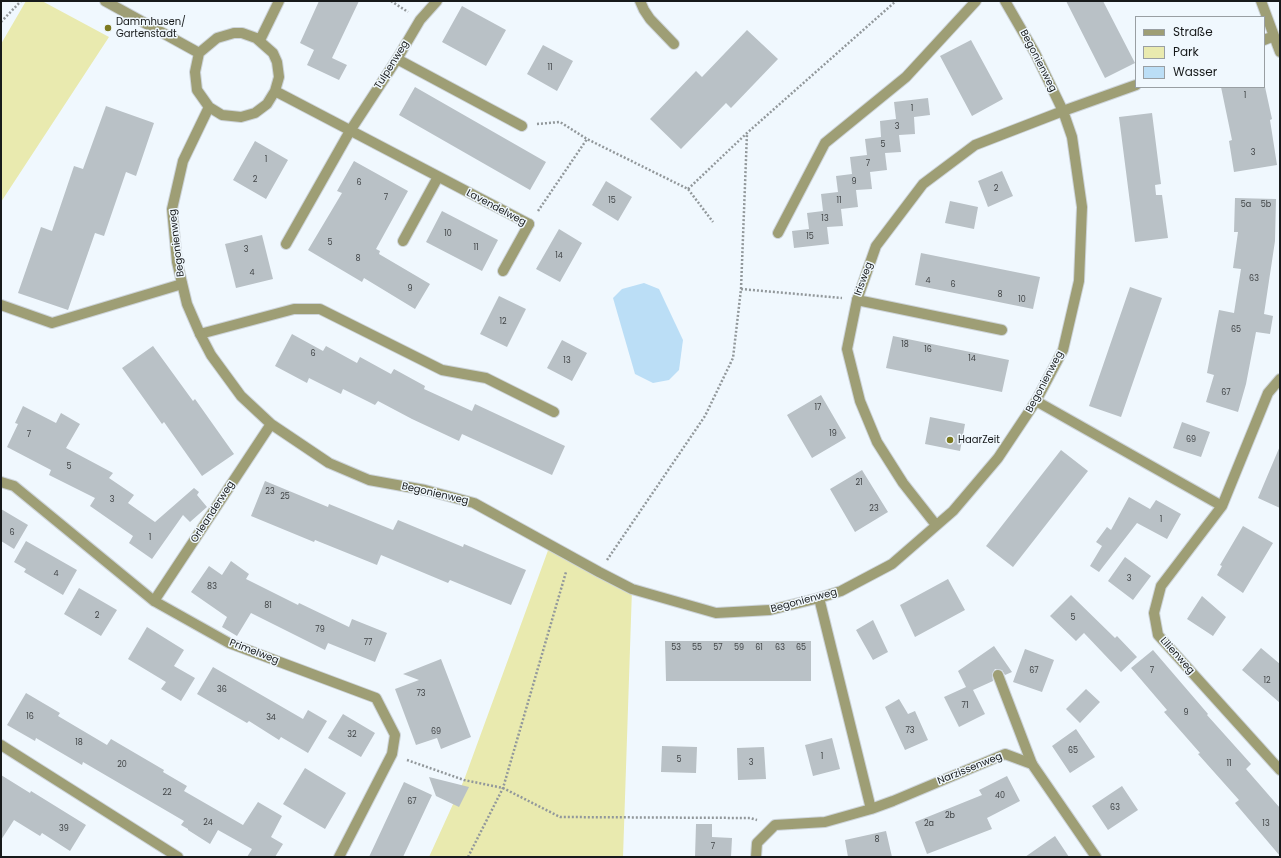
<!DOCTYPE html>
<meta charset="utf-8">
<style>
body{margin:0}
#map{position:relative;width:1281px;height:858px;overflow:hidden;background:#f0f8fe;font-family:Poppins,sans-serif}
canvas{display:block}
.frame{position:absolute;inset:0;border:2px solid #171a1b;pointer-events:none}
.legend{position:absolute;left:1135px;top:16px;width:130px;height:72px;box-sizing:border-box;background:#f0f8fe;border:1px solid #999fa3;margin:0;padding:5px 7px;list-style:none;font-size:12px;color:#171a1b}
.legend li{display:flex;align-items:center;gap:8px;height:20px}
.legend b{width:20px;border:1px solid #999fa3}
</style>
<div id="map">
<canvas width="1281" height="858"></canvas>
<div class="frame"></div>
<ul class="legend">
<li><b style="height:5px;background:#9e9e75"></b>Straße</li>
<li><b style="height:11px;background:#e9eaaf"></b>Park</li>
<li><b style="height:11px;background:#bbdef6"></b>Wasser</li>
</ul>
</div>
<script>
const c = document.querySelector('canvas').getContext('2d');
c.lineJoin = 'round';
function fill(path, color) { c.fillStyle = color; c.fill(path, 'evenodd'); }
const shape = rows => new Path2D(rows.map(r => 'M' + r).join(''));
function strokePath(path, color, width, dash) { c.strokeStyle = color; c.lineWidth = width; c.lineCap = dash ? 'butt' : 'round'; c.setLineDash(dash || []); c.stroke(path); }
function drawText(font, color, halo, rows, align = 'center') {
  c.font = font + ' Poppins,sans-serif'; c.lineWidth = 3; c.setLineDash([]); c.textBaseline = 'middle'; c.strokeStyle = halo; c.fillStyle = color; for (const [text, x, y, turn = 0] of rows) {
    c.save(); c.translate(x, y); c.rotate((+turn || 0) * Math.PI / 180); c.textAlign = isNaN(turn) ? turn : align; if (halo) c.strokeText(text, 0, 0); c.fillText(text, 0, 0); c.restore();
  }
}
const green = shape([
 [26,1,42,1,109,37,1,202,1,44],
 [550,545,632,589,623,857,429,857,464,780]
]);
const water = shape([
 [644,283,659,289,683,340,679,370,669,380,653,383,635,374,613,298,622,289]
]);
const building = shape([
 [319,1,359,1,332,58,347,65,339,80,307,65,314,50,300,43],
 [1066,1,1103,1,1135,63,1105,78],
 [462,6,506,30,486,66,442,42],
 [747,30,778,59,731,108,726,103,681,149,650,119,696,71,702,77],
 [971,40,1003,99,972,116,940,56],
 [543,45,573,61,557,91,527,74],
 [415,87,546,162,530,190,399,115],
 [1221,87,1265,87,1272,119,1270,120,1277,165,1234,172,1229,141,1232,140],
 [928,98,930,115,914,117,915,134,899,135,901,152,885,153,887,170,870,172,872,189,856,190,858,207,841,209,843,226,827,227,829,244,794,248,792,231,809,229,807,213,823,211,821,194,838,192,836,176,852,174,850,157,867,155,865,139,881,137,880,121,896,119,894,102],
 [106,106,154,123,136,176,126,172,104,236,95,233,68,310,18,293,41,227,52,231,74,166,83,169],
 [1152,113,1161,184,1155,185,1156,195,1162,195,1168,238,1135,242,1119,117],
 [255,141,288,160,266,199,233,180],
 [354,161,408,191,376,249,380,251,379,254,430,284,415,309,364,278,362,282,308,250,342,193,337,191],
 [1002,171,1013,196,988,207,978,181],
 [606,181,632,197,618,221,592,205],
 [1235,198,1276,199,1275,241,1264,314,1273,316,1270,334,1256,332,1246,384,1238,412,1206,402,1214,375,1207,373,1219,310,1234,313,1241,269,1233,268,1238,232,1234,232],
 [950,201,978,207,974,229,945,223],
 [442,211,498,240,482,271,426,242],
 [559,229,582,243,560,282,536,269],
 [262,235,273,279,236,288,225,244],
 [921,253,1040,277,1033,309,915,285],
 [1130,287,1162,298,1121,417,1089,406],
 [499,296,526,309,507,347,480,334],
 [292,334,323,351,326,346,357,363,360,357,391,374,394,369,425,386,424,389,472,411,475,404,565,446,552,475,462,434,459,441,412,419,378,401,375,405,343,389,341,394,309,378,307,383,275,366],
 [893,336,1009,360,1002,392,886,368],
 [562,340,587,353,572,381,547,368],
 [153,346,193,401,195,399,234,454,202,476,164,422,162,424,122,368],
 [821,395,846,438,812,458,787,415],
 [23,406,56,423,61,413,80,424,66,448,113,473,109,478,134,495,128,503,155,522,194,488,199,492,197,495,207,507,190,522,183,515,152,559,129,543,133,536,90,506,95,498,49,475,51,470,7,447,18,424,15,423],
 [930,417,965,424,960,451,925,444],
 [1182,422,1210,432,1201,457,1173,448],
 [1280,446,1280,508,1258,498],
 [1061,450,1088,471,1013,567,986,546],
 [862,470,888,512,855,532,830,489],
 [265,481,328,507,329,504,393,530,398,520,463,547,464,544,526,570,511,605,450,580,448,583,381,555,377,565,315,540,314,542,251,516],
 [1129,497,1150,509,1156,500,1181,514,1167,539,1137,523,1099,572,1090,566,1102,546,1096,542,1107,527,1111,530],
 [1,509,28,525,14,549,1,541],
 [1243,526,1273,543,1243,593,1217,575,1222,566,1220,565],
 [26,541,77,570,63,595,24,572,26,569,14,562],
 [1125,557,1151,576,1133,600,1108,581],
 [231,561,249,574,246,579,298,605,299,603,349,627,352,619,387,633,375,662,328,643,325,650,251,613,237,636,222,627,227,617,191,592,209,566,222,575],
 [948,579,965,610,915,637,900,605],
 [79,588,117,610,101,636,64,614],
 [1071,595,1115,638,1117,636,1137,657,1121,672,1084,633,1076,641,1050,616],
 [1202,596,1226,617,1213,636,1187,619],
 [873,620,888,652,873,660,856,630],
 [147,627,184,650,174,666,195,678,181,701,161,689,166,682,128,659],
 [665,641,811,641,811,681,666,681],
 [994,646,1012,672,1005,675,1002,670,995,669,992,674,993,681,973,690,985,714,959,727,944,697,966,687,958,671],
 [1261,648,1280,664,1280,703,1242,670],
 [1025,649,1054,660,1042,692,1013,682],
 [1153,650,1208,714,1207,715,1251,764,1246,769,1280,808,1280,856,1235,803,1239,800,1198,754,1200,753,1164,712,1167,710,1131,668],
 [441,659,471,737,441,749,437,738,416,745,395,689,419,680,403,674],
 [213,667,303,719,308,710,327,721,308,753,281,737,279,740,249,721,247,723,197,694],
 [1086,689,1100,702,1080,723,1066,709],
 [26,693,60,713,58,716,107,745,111,739,164,770,163,772,187,786,184,791,243,825,258,802,282,816,271,837,283,844,275,857,247,857,252,849,218,830,210,844,188,830,188,829,181,825,184,821,83,762,82,765,36,738,35,741,7,725],
 [899,699,908,714,915,711,928,740,905,750,885,707],
 [343,714,375,733,361,757,328,738],
 [1076,729,1095,757,1070,773,1052,746],
 [832,738,840,769,813,776,805,745],
 [662,746,697,747,696,773,661,772],
 [764,747,766,779,738,780,737,748],
 [305,768,346,793,325,829,283,804],
 [1,775,30,793,31,791,86,825,70,851,42,833,40,836,14,820,1,840],
 [1007,776,1020,801,987,818,992,829,927,854,915,822,982,795,979,790],
 [429,777,469,787,459,807,436,796],
 [404,782,432,795,403,857,369,857],
 [1122,786,1138,810,1108,830,1092,806],
 [696,824,712,824,712,837,732,838,731,857,695,857],
 [886,831,892,857,848,857,845,840],
 [1055,836,1069,857,1025,857]
]);
const path = shape([
 [391,1,408,12],
 [1,22,21,1],
 [537,124,560,122,587,139,688,189,713,222],
 [688,189,747,133,896,1],
 [538,211,587,139],
 [741,289,842,298],
 [607,560,705,416,733,358,741,289,747,133],
 [407,760,464,780,503,788,560,817,750,818,757,820],
 [468,857,503,788,566,572]
]);
const lane = shape([
 [397,59,522,126],
 [778,233,825,143,906,77,976,1],
 [403,241,438,177],
 [286,244,350,131],
 [503,271,529,224],
 [857,300,1002,330],
 [1,305,52,323,182,284],
 [200,334,294,309,320,309,442,370,486,378,554,412],
 [998,675,1032,764]
]);
const street = shape([
 [105,1,199,53],
 [640,1,644,10,650,19,674,44],
 [1261,1,1280,52],
 [234,33,242,33,256,38,273,53,277,62,279,77,275,91,267,104,255,113,241,117,222,115,209,107,197,90,195,72,199,53,217,38,234,33],
 [260,40,279,1],
 [1264,40,1274,36],
 [275,91,529,224],
 [209,107,183,161,172,209,177,262,187,304,200,334,211,355,241,396,271,424,329,463,369,480,425,490,474,503,599,572,632,589,716,613,770,610,819,598,841,591,892,564,953,511,998,458,1036,401,1063,350,1079,281,1082,207,1072,137,1063,111,1035,53,1005,1],
 [350,131,397,59,420,20,437,1],
 [1280,379,1268,393,1222,506,1161,586,1154,613,1158,635,1280,770],
 [1036,401,1222,506],
 [1,482,14,486,154,601,229,643,376,698,395,735,392,754,339,857],
 [936,525,903,483,877,442,860,401,847,349,857,300,876,246,923,184,975,145,1063,111,1136,85],
 [819,598,871,809],
 [154,601,271,424],
 [1,745,178,857],
 [756,857,757,843,775,825,825,822,871,809,893,801,1005,754,1032,764,1096,857]
]);
const markers = [
 [108,28,4,"#7d7a21"],
 [950,440,4,"#7d7a21"]
];
const numberNames = [
 ["11",550,68],
 ["1",1245,96],
 ["1",912,109],
 ["3",897,127],
 ["5",883,145],
 ["3",1253,153],
 ["1",266,160],
 ["7",868,164],
 ["2",255,180],
 ["9",854,182],
 ["6",359,183],
 ["2",996,189],
 ["7",386,198],
 ["15",612,201],
 ["11",839,201],
 ["5a",1246,205],
 ["5b",1266,205],
 ["13",825,219],
 ["10",448,234],
 ["15",810,237],
 ["5",330,243],
 ["11",476,248],
 ["3",246,250],
 ["14",559,256],
 ["8",358,259],
 ["4",252,273],
 ["63",1254,279],
 ["4",928,281],
 ["6",953,285],
 ["9",410,289],
 ["8",1000,295],
 ["10",1022,300],
 ["12",503,322],
 ["65",1236,330],
 ["18",905,345],
 ["16",928,350],
 ["6",313,354],
 ["14",972,359],
 ["13",567,361],
 ["67",1226,393],
 ["17",818,408],
 ["19",833,434],
 ["7",29,435],
 ["69",1191,440],
 ["5",69,467],
 ["21",859,483],
 ["23",270,492],
 ["25",285,497],
 ["3",112,500],
 ["23",874,509],
 ["1",1161,520],
 ["6",12,533],
 ["1",150,538],
 ["4",56,574],
 ["3",1129,579],
 ["83",212,587],
 ["81",268,606],
 ["2",97,616],
 ["5",1073,618],
 ["79",320,630],
 ["77",368,643],
 ["53",676,648],
 ["55",697,648],
 ["57",718,648],
 ["59",739,648],
 ["61",759,648],
 ["63",780,648],
 ["65",801,648],
 ["67",1034,671],
 ["7",1152,671],
 ["12",1267,681],
 ["36",222,690],
 ["73",421,694],
 ["71",965,706],
 ["9",1186,713],
 ["16",30,717],
 ["34",271,718],
 ["73",910,731],
 ["69",436,732],
 ["32",352,735],
 ["18",79,743],
 ["65",1073,751],
 ["1",822,757],
 ["5",679,760],
 ["3",751,763],
 ["11",1229,764],
 ["20",122,765],
 ["22",167,793],
 ["40",1000,796],
 ["67",412,802],
 ["63",1115,808],
 ["2b",950,816],
 ["24",208,823],
 ["2a",929,824],
 ["13",1266,824],
 ["39",64,829],
 ["8",877,840],
 ["7",713,847]
];
const poiNames = [
 ["Dammhusen/",116,22],
 ["Gartenstadt",116,34],
 ["HaarZeit",958,440]
];
const streetNames = [
 ["Begonienweg",1038,61,63],
 ["Tulpenweg",392,65,-58],
 ["Lavendelweg",496,208,28],
 ["Begonienweg",177,243,-97],
 ["Irisweg",864,279,-70],
 ["Begonienweg",1045,382,-62],
 ["Begonienweg",435,494,13],
 ["Orleanderweg",213,512,-57],
 ["Begonienweg",804,601,-15],
 ["Primelweg",254,652,21],
 ["Lilienweg",1177,656,48],
 ["Narzissenweg",970,769,-22]
];
fill(green, '#e9eaaf');
fill(water, '#bbdef6');
fill(building, '#b9c1c6');
strokePath(lane, '#cdd4da', 12);
strokePath(street, '#cdd4da', 12);
strokePath(path, '#92989b', 2.5, [2, 2]);
strokePath(lane, '#9e9e75', 10);
strokePath(street, '#9e9e75', 10);
for (const [x, y, r, color] of markers) { const dot = new Path2D(); dot.arc(x, y, r, 0, 2 * Math.PI); c.fillStyle = color; c.fill(dot); strokePath(dot, '#f0f8fe', 1.5); }
drawText('8px', '#404446', null, numberNames);
drawText('10px', '#171a1b', '#f0f8fe', poiNames, 'left');
drawText('10px', '#171a1b', '#f0f8fe', streetNames);
</script>
